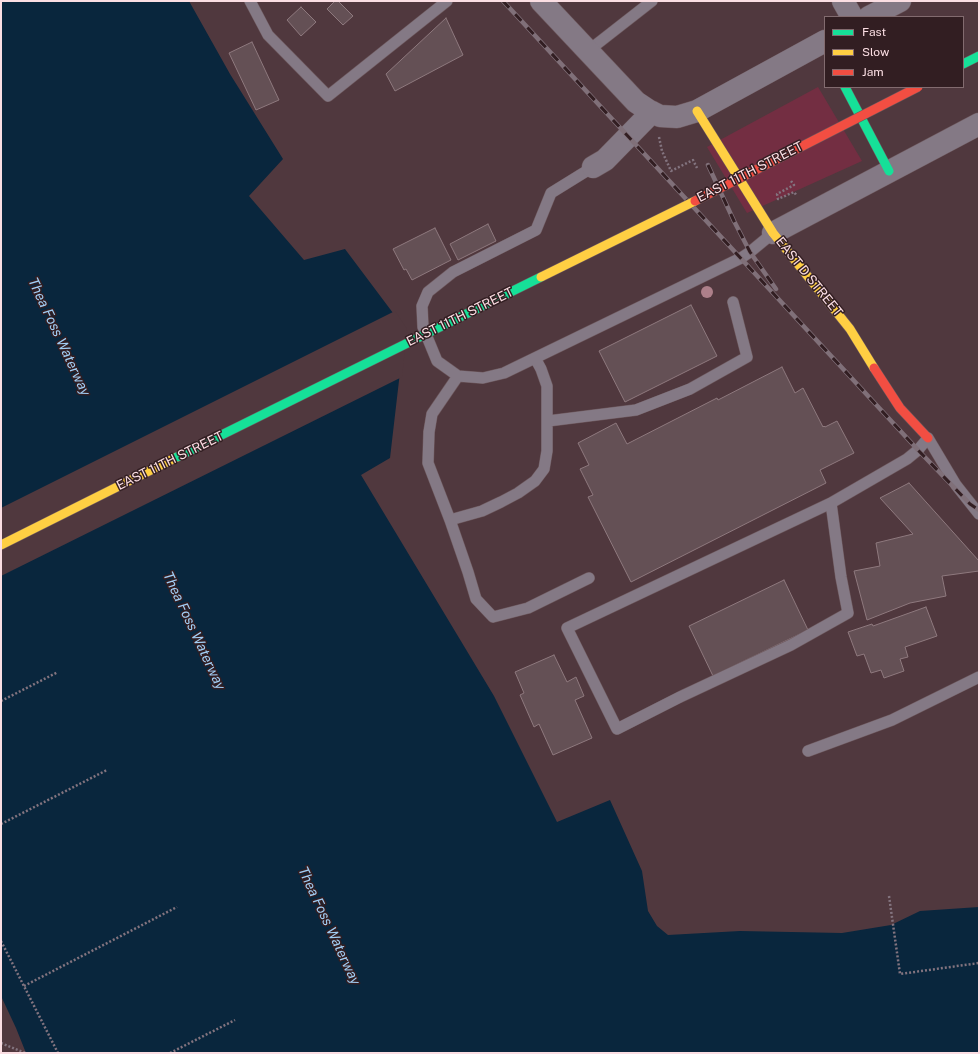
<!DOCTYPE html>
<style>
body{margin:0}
#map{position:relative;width:980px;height:1054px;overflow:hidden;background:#50383e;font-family:"Public Sans",sans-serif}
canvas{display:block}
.frame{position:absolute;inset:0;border:2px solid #fbdee3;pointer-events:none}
.legend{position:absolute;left:824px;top:16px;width:140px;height:72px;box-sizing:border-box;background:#321e22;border:1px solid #826b6f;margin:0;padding:5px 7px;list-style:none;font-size:12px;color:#fbdee3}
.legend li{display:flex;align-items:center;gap:8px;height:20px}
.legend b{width:20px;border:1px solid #826b6f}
</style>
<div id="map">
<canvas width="980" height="1054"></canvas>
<div class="frame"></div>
<ul class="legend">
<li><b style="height:5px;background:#16e098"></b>Fast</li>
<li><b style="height:5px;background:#ffcf43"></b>Slow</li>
<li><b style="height:5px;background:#f24e42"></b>Jam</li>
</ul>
</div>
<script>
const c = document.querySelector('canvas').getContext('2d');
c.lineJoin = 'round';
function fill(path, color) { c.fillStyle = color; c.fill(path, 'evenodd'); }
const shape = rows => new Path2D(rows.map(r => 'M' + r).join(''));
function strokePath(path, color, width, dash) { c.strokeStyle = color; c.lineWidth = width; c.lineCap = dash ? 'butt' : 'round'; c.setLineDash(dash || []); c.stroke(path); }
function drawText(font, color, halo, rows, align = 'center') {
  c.font = font + ' "Public Sans",sans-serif'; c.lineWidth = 3; c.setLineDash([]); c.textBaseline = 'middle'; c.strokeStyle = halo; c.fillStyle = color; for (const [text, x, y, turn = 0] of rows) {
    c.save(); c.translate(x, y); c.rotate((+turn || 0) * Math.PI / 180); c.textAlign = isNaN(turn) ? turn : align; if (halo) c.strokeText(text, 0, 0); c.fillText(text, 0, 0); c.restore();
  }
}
const green = shape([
 [818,87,862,161,747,213,707,147]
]);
const water = shape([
 [1,1,189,1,230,74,283,159,249,196,304,260,345,249,405,329,390,458,361,475,494,696,557,822,610,800,642,871,648,911,657,926,668,935,740,931,842,933,891,925,920,911,979,907,979,1053,26,1053,16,1028,1,996]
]);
const pier = shape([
 [395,311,407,329,402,377,1,576,1,508]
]);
const building = shape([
 [335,1,338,1,353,16,343,25,327,9,335,1],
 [301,7,316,22,301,36,287,20,301,7],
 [446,18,463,55,395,91,386,74,446,18],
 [252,42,279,100,256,110,229,53,252,42],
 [488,224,496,241,458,260,450,244,488,224],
 [435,228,451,260,412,280,406,269,404,270,393,249,435,228],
 [691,305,717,356,625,402,599,351,691,305],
 [782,367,795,393,803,388,823,427,824,426,825,427,837,421,854,453,820,470,826,483,631,582,588,497,593,495,580,469,589,465,578,443,616,423,627,444,717,398,718,400,782,367],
 [909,483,979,561,979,571,942,576,946,596,910,603,867,620,854,571,880,566,876,543,913,534,880,498,909,483],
 [784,580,808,630,713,676,689,626,784,580],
 [926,607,937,636,905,647,908,657,900,659,904,671,884,678,881,670,871,673,864,654,857,656,848,632,872,624,873,626,926,607],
 [554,655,567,682,576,677,584,696,575,700,592,738,553,755,539,724,534,727,520,695,524,693,515,672,554,655]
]);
const path = shape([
 [659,137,662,151,671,171,693,160,697,168],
 [791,181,794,185,777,194,778,199,794,192,797,196],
 [1,701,58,672],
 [1,824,107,770],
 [889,896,900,974,979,963],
 [1,941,58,1053],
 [24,986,177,907],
 [1,1043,25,1053],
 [170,1053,235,1020]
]);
const lane = shape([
 [250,1,268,35,328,96,447,1],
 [588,51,652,1],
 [593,167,551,193,536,230,453,272,428,292,422,306,423,327,437,361,458,376,483,378,504,373,741,258,750,252,773,233],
 [458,376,432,414,429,432,428,463,450,520,468,572,476,599,493,617,528,608,589,578],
 [548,421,636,410,690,389,747,357,733,302],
 [831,503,841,577,848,613,791,645,680,697,617,729,567,628,831,503,907,459,918,450,928,438,956,485,979,514],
 [450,520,482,511,501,502,518,493,535,481,544,469,547,451,547,386,541,369,535,358],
 [808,751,892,720,979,677]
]);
const street = shape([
 [541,1,636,102,648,110,660,116,677,117,697,111,825,41],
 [843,1,852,17],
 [869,17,900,1],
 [593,167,605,160,652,112],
 [773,233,979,124]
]);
const fast = shape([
 [963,64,979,56],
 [845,87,889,171]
]);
const slow = shape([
 [697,111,773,233,850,329,874,368],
 [1,545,177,457]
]);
const jam = shape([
 [874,368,900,408,928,438]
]);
const rail = shape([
 [503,1,918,450,970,504,979,510],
 [708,165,734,221,750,252,776,289]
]);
const fastBridge = shape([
 [177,457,541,277]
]);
const slowBridge = shape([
 [541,277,695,201]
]);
const jamBridge = shape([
 [695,201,918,87]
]);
const trees = [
 [707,292]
];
const streetNames = [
 ["EAST 11TH STREET",750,172,-27],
 ["EAST D STREET",809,277,51],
 ["EAST 11TH STREET",460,317,-26],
 ["EAST 11TH STREET",170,461,-26]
];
const waterNames = [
 ["Thea Foss Waterway",59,337,65],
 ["Thea Foss Waterway",194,631,65],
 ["Thea Foss Waterway",329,926,65]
];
fill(green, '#732e42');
fill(water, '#09263d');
fill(pier, '#50383e');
fill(building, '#645055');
strokePath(building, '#8e797e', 1);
strokePath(lane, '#6d585d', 12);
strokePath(street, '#6d585d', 23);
strokePath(fast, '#6d585d', 10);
strokePath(slow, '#6d585d', 10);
strokePath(jam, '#6d585d', 10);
strokePath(path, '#83747f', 2.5, [2, 2]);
strokePath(lane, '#847985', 11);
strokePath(street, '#847985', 22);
strokePath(fast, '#16e098', 9);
strokePath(slow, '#ffcf43', 9);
strokePath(jam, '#f24e42', 9);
strokePath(rail, '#807079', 4.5);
strokePath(rail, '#321e22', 3, [9]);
strokePath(fastBridge, '#6d585d', 10, []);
strokePath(slowBridge, '#6d585d', 10, []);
strokePath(jamBridge, '#6d585d', 10, []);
strokePath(fastBridge, '#16e098', 9);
strokePath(slowBridge, '#ffcf43', 9);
strokePath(jamBridge, '#f24e42', 9);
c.fillStyle = '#ad808a';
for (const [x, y] of trees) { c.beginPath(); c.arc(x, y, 6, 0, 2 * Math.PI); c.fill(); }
drawText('13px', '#fbdee3', '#321e22', streetNames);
drawText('italic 14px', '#a1cef5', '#321e22', waterNames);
</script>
